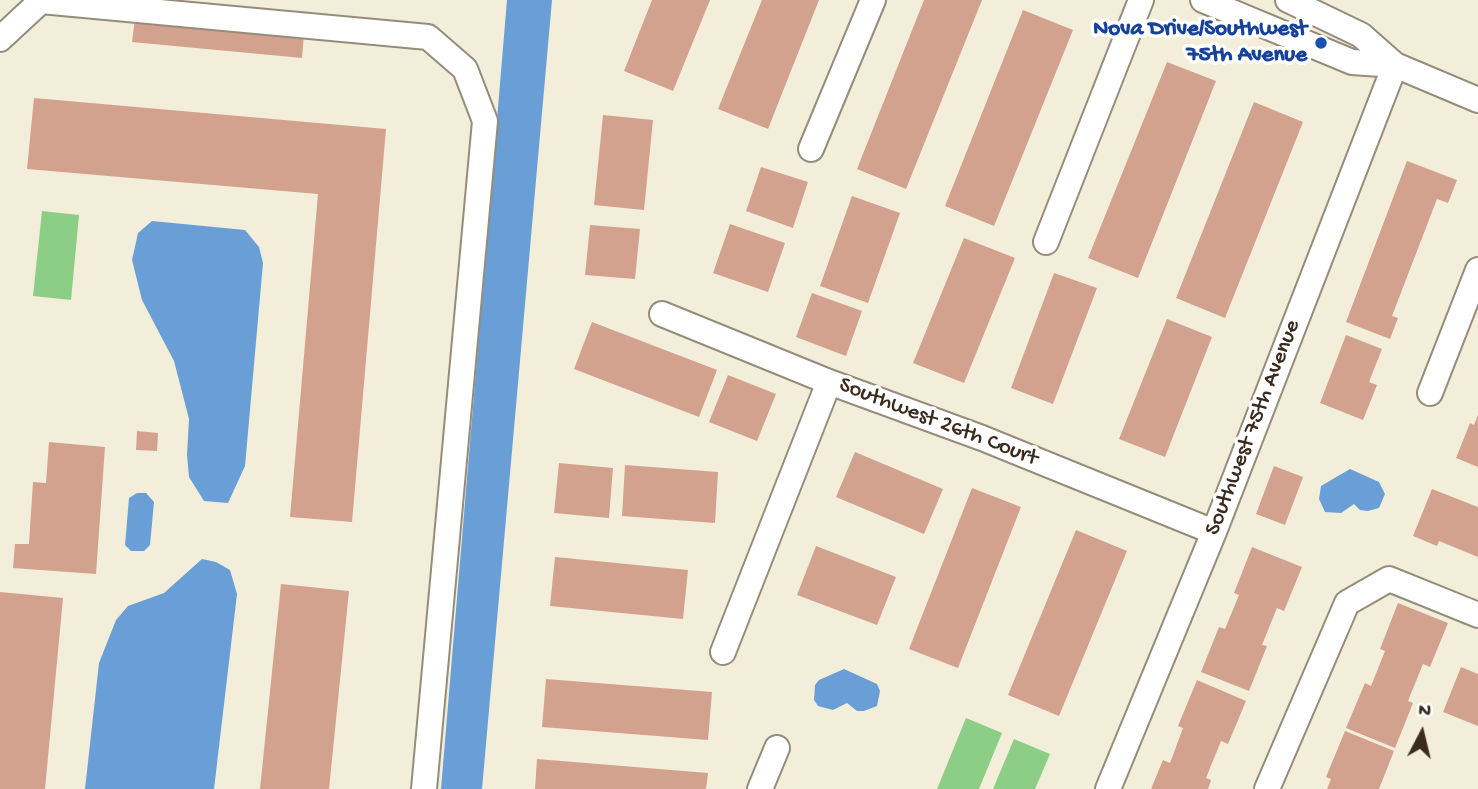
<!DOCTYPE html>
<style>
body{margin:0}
#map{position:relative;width:1478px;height:789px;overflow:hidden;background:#f2eeda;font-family:"Gochi Hand",sans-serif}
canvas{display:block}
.north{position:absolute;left:1387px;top:698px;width:70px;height:70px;-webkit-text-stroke:5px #fff;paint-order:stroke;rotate:7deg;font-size:19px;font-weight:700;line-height:28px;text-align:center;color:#3b2a1e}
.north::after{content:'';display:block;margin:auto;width:24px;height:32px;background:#3b2a1e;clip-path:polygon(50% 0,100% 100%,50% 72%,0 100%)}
</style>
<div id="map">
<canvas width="1478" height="789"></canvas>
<div class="north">N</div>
</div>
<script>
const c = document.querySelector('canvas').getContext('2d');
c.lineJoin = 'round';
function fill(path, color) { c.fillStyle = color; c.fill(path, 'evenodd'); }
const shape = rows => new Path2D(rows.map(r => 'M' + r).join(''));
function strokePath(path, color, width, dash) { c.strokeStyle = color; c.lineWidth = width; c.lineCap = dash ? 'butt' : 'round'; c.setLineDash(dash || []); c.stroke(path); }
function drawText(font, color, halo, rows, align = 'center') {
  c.font = font + ' "Gochi Hand",sans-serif'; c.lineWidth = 7; c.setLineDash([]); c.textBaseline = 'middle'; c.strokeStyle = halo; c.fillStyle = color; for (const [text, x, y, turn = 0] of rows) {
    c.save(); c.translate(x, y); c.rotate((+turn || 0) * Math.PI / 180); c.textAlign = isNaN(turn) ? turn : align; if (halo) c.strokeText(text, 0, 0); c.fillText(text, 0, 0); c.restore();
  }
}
const green = shape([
 [42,211,79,215,71,300,33,296],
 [966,718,1002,733,979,789,937,789],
 [1014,739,1050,754,1035,789,993,789]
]);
const water = shape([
 [507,0,552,0,482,789,441,789],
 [152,221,245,230,259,247,263,263,245,466,228,503,204,501,189,477,187,455,189,419,174,361,142,300,132,260,138,233],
 [1350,469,1379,482,1385,494,1379,508,1368,511,1360,510,1354,504,1341,513,1325,512,1319,499,1321,486],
 [137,493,146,493,154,502,150,545,144,551,131,551,125,545,129,498],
 [202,559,216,562,230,570,237,594,214,789,85,789,99,663,116,620,128,606,164,593],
 [844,669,877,684,880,691,877,706,864,711,857,711,847,703,833,710,818,706,814,700,815,685,819,680]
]);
const building = shape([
 [652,0,710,0,673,91,624,71],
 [762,0,819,0,768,129,718,109],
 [924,0,982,0,906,189,857,169],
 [1023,10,1073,30,994,226,945,206],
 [135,19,304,34,302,58,132,42],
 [1167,62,1216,81,1138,278,1088,258],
 [34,98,386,129,352,522,290,517,318,194,27,169],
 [1254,102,1303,122,1225,318,1176,298],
 [603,115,653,120,644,210,594,205],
 [1407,161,1457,180,1448,203,1437,199,1392,316,1398,318,1390,339,1346,322],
 [761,167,808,182,793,228,746,211],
 [852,196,900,213,868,303,820,286],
 [730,224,785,243,768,292,713,273],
 [590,225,640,229,635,279,585,275],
 [964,238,1015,258,964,383,913,363],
 [1054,273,1097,288,1053,404,1011,388],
 [812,293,862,311,846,356,796,337],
 [1167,319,1212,337,1165,457,1119,439],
 [592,322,717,370,699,417,574,369],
 [1346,335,1382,349,1369,382,1377,385,1363,420,1320,403],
 [728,375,776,394,757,441,709,422],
 [1478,415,1478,467,1456,458,1470,423,1474,425],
 [137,431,158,433,157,451,136,450],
 [49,442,105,447,96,574,13,568,15,544,29,544,33,482,46,483],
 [855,452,943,489,924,534,836,497],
 [559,463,613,468,609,518,554,513],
 [625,465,718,472,715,523,622,516],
 [1274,466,1303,477,1285,525,1256,514],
 [972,488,1021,507,958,668,909,649],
 [1432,489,1478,507,1478,557,1439,541,1437,546,1413,536],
 [1076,530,1127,551,1059,716,1008,695],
 [816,546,896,577,877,625,797,595],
 [1252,547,1302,567,1284,611,1277,608,1262,645,1267,646,1249,691,1201,672,1219,627,1225,629,1239,595,1234,593],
 [555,557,688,570,683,619,550,606],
 [281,584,349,591,329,789,260,789],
 [0,592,63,598,45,789,0,789],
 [1398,603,1448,623,1430,667,1423,664,1408,701,1413,703,1395,748,1346,728,1365,683,1371,686,1385,651,1380,649],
 [1461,667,1478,674,1478,726,1443,712],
 [546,679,712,692,708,740,542,727],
 [1197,680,1246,701,1228,744,1221,741,1206,778,1211,780,1208,789,1151,789,1163,760,1170,763,1183,728,1178,726],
 [1345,731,1394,751,1379,789,1327,789,1331,779,1326,777],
 [537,759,708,773,706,789,535,789]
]);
const minor = shape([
 [1203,0,1352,62,1395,65,1478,100],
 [1288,0,1361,35,1395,65],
 [0,39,41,1,428,37,465,69,485,121,424,789],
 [811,149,873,0],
 [1046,242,1141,0],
 [662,314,829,382,982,438,1214,532],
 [1430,393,1478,270],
 [723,652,829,382],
 [760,789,777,748],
 [1108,789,1214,532,1395,65],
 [1267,789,1347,603,1389,579,1478,615]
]);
const markers = [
 [1321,43,7,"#1a4fb4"]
];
const transitNames = [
 ["Nova Drive/Southwest",1307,30],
 ["75th Avenue",1307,56]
];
const streetNames = [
 ["Southwest 26th Court",938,423,21],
 ["Southwest 75th Avenue",1254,428,-69]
];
fill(green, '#8cce86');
fill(water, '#699fd6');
fill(building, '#d3a28e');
strokePath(minor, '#968c7c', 28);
strokePath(minor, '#fff', 24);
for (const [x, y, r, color] of markers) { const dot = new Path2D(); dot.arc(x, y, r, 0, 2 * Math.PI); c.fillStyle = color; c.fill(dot); strokePath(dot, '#fff', 2.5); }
drawText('bold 23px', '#164399', '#fff', transitNames, 'right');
drawText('23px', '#3b2a1e', '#fff', streetNames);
</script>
